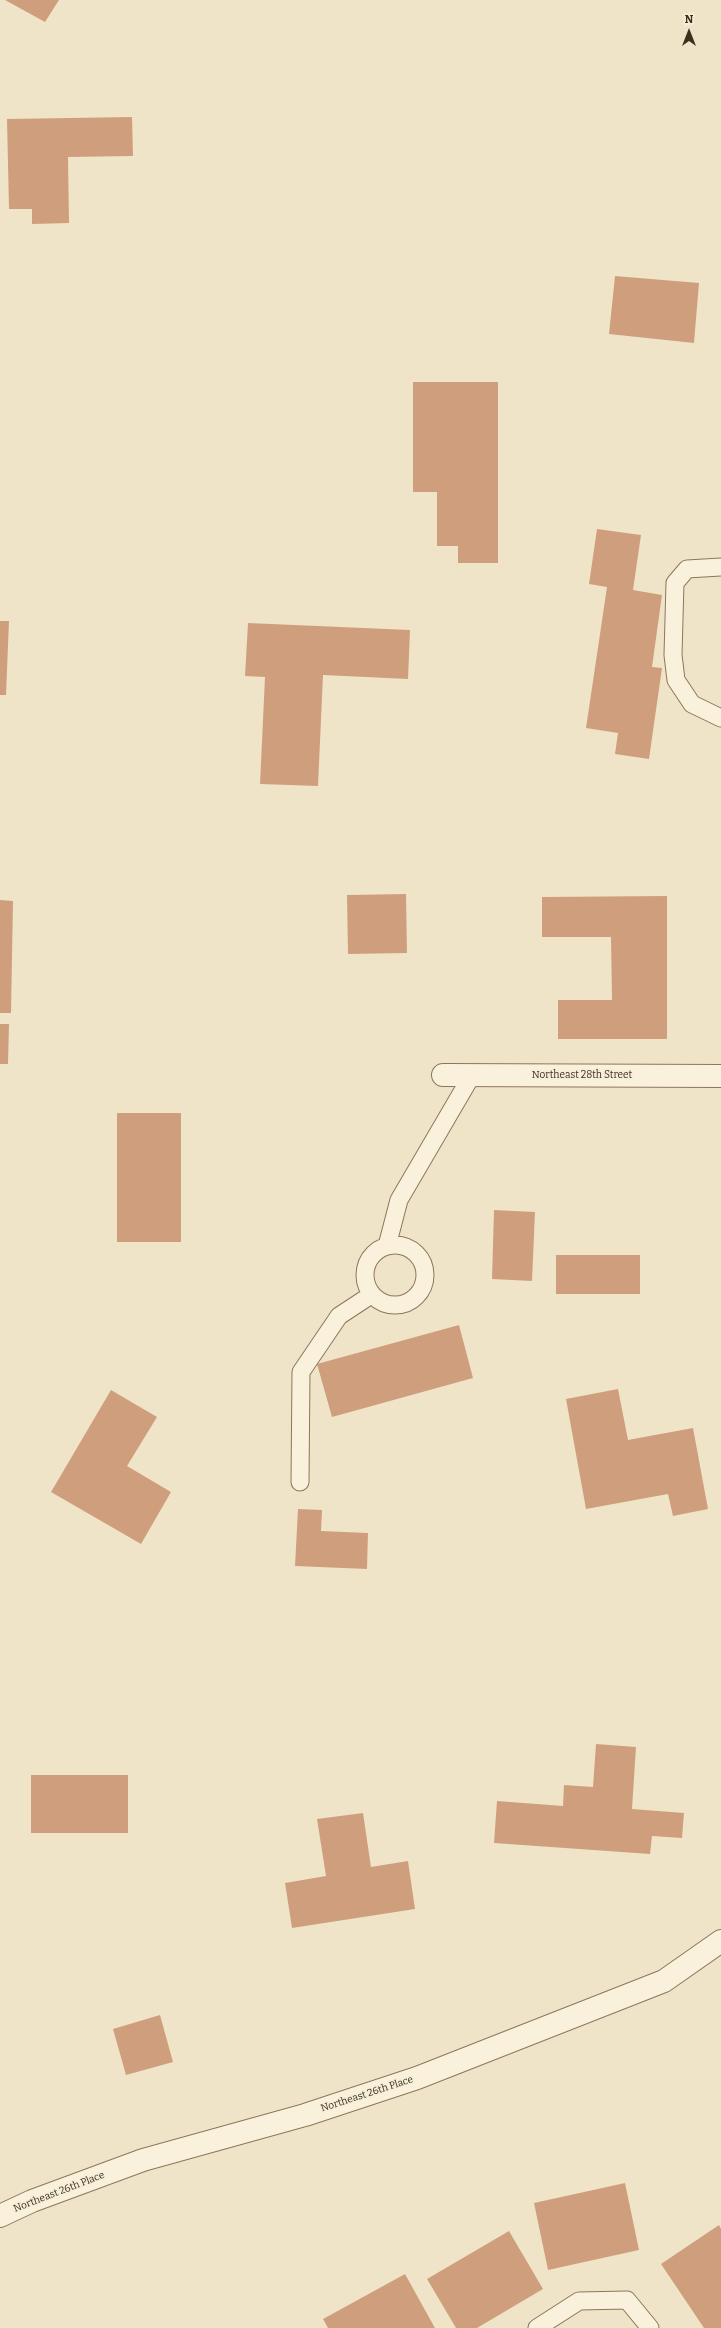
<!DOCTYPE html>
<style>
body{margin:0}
#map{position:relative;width:721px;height:2328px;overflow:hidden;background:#f0e4c8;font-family:Bitter,serif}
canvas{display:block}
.north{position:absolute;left:669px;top:12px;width:40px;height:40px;-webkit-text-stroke:3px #f7eed8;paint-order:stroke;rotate:0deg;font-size:11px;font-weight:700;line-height:16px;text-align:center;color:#3d2e20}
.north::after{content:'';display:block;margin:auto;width:14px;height:18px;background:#3d2e20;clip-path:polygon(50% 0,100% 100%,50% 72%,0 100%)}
</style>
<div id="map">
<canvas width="721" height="2328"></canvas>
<div class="north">N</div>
</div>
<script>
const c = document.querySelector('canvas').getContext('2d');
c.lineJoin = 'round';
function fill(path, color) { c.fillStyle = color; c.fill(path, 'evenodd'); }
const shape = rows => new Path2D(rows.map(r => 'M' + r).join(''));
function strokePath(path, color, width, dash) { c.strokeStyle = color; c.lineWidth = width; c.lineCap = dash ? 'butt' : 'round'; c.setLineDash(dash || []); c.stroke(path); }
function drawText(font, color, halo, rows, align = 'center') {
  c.font = font + ' Bitter,serif'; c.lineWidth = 3.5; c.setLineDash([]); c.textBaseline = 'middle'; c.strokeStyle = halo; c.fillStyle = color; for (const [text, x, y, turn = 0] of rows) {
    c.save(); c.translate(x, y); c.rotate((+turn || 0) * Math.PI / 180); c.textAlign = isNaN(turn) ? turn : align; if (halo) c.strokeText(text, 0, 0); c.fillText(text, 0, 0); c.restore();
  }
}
const building = shape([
 [5,0,59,0,45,22],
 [132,117,133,156,68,157,69,223,32,224,32,209,9,209,7,119],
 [615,276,699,283,694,343,609,334],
 [413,382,498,382,498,563,458,563,458,546,437,546,437,492,413,492],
 [597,529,641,535,633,590,662,595,652,667,662,668,649,759,615,754,618,733,586,728,607,587,589,584],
 [0,621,9,621,6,695,0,695],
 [248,623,410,630,408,679,323,675,318,786,260,784,265,677,245,676],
 [406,894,407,953,348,954,347,895],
 [667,896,667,1039,558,1039,558,1000,612,1000,611,937,542,937,542,897],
 [0,900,13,901,11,1013,0,1013],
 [0,1024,9,1024,8,1064,0,1064],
 [117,1113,181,1113,181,1242,117,1242],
 [494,1210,535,1212,532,1281,492,1279],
 [556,1255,640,1255,640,1294,556,1294],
 [459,1325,473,1378,332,1417,317,1364],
 [618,1389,628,1440,693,1428,708,1509,673,1516,668,1494,586,1509,566,1399],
 [111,1390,157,1417,127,1466,171,1492,141,1544,51,1492],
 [298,1509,322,1510,321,1531,368,1533,367,1569,295,1566],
 [596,1744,636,1747,632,1809,684,1813,682,1838,652,1836,650,1854,494,1843,497,1801,563,1806,564,1785,593,1787],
 [31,1775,128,1775,128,1833,31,1833],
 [363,1813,371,1867,408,1861,415,1909,292,1928,285,1883,326,1876,317,1819],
 [160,2015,173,2062,126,2075,113,2029],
 [625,2183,639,2250,548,2270,534,2203],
 [719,2225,721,2229,721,2328,704,2328,661,2264],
 [509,2231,543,2289,477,2328,456,2328,427,2279],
 [405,2274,435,2328,328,2328,323,2319]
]);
const service = shape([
 [721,567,687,569,675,583,673,655,676,680,692,704,721,718],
 '365 1275a30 30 0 1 1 60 0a30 30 0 1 1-60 0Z',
 [387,1246,399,1200,472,1075],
 [300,1482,301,1372,339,1316,371,1295],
 [537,2328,579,2301,627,2300,650,2328]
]);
const minor = shape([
 [443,1075,721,1076],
 [0,2216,32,2201,143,2160,305,2115,417,2078,664,1981,721,1941]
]);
const streetNames = [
 ["Northeast 28th Street",582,1075],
 ["Northeast 26th Place",367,2094,-18],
 ["Northeast 26th Place",59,2192,-21]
];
fill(building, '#cf9f7d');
strokePath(service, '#8d765c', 19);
strokePath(minor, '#8d765c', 24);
strokePath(service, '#faf1dc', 17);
strokePath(minor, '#faf1dc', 22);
drawText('10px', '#3d2e20', '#f7eed8', streetNames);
</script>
